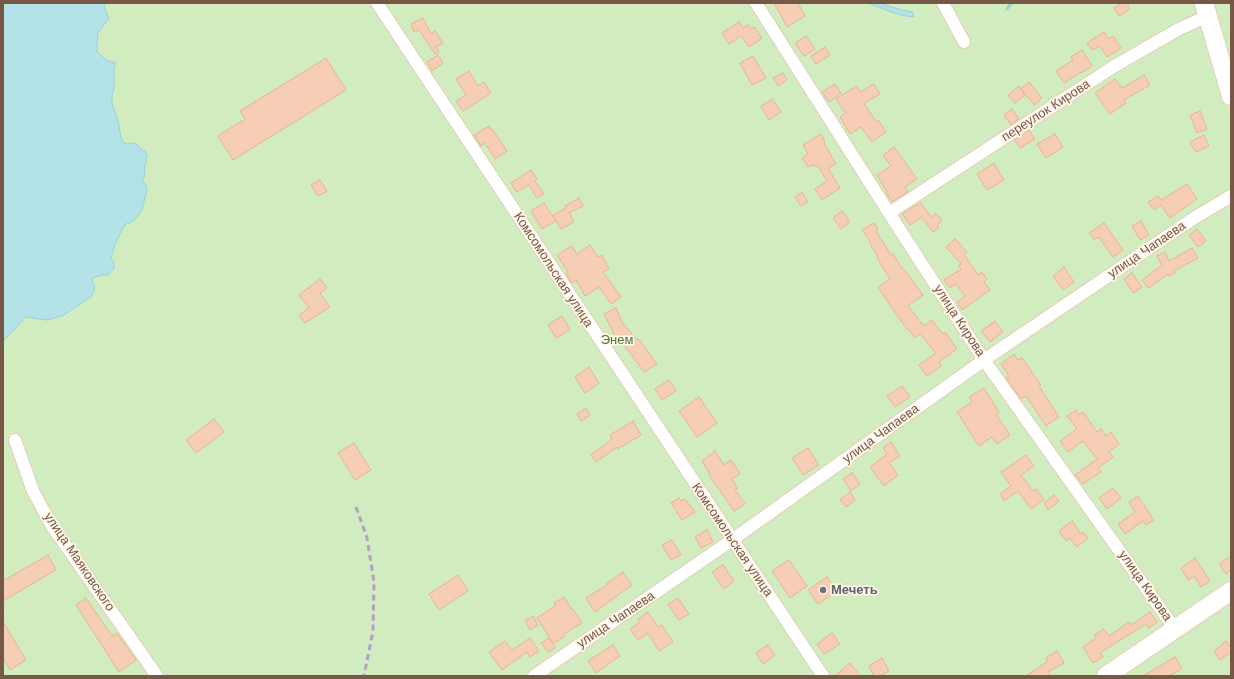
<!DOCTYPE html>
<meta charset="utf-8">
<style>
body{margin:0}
#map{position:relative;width:1234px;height:679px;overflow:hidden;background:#fef2e0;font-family:Arial,sans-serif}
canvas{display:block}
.frame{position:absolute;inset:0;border:4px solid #775746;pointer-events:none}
</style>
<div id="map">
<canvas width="1234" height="679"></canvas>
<div class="frame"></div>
</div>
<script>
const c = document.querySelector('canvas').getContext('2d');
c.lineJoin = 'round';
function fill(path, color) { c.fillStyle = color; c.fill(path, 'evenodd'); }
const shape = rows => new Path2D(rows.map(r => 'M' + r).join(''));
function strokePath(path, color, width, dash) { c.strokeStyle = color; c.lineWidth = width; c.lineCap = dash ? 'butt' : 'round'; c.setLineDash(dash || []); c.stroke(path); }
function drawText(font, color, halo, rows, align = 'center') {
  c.font = font + ' Arial,sans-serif'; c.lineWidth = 3.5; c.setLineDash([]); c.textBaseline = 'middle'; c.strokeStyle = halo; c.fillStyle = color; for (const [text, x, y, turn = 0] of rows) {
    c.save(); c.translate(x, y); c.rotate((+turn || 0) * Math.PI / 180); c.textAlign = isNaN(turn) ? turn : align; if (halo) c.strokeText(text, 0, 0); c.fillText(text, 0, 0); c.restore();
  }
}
const green = shape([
 [3,3,1231,3,1231,676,3,676]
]);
const water = shape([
 [3,3,106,3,104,7,109,18,98,33,97,43,97,52,108,61,116,63,114,69,114,88,112,95,112,104,118,120,121,138,124,143,127,144,133,143,138,145,141,150,145,151,147,156,144,171,145,175,142,181,146,185,147,189,142,210,137,217,132,222,126,224,123,228,115,244,111,258,114,262,114,269,107,275,101,275,93,278,92,281,95,287,91,297,62,316,47,320,26,317,3,341,3,3],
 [868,3,880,3,898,9,912,12,914,17,900,15,868,3]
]);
const stream = shape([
 [1007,9,1011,3]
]);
const building = shape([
 [774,3,798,3,805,16,787,27,774,3],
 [1122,3,1127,3,1130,9,1119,16,1114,8,1122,3],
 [423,18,431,34,435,31,443,43,436,47,439,52,435,54,419,30,414,32,411,24,423,18],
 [739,22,743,28,748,25,751,29,754,27,762,38,749,47,741,36,729,44,722,33,739,22],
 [1104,32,1108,39,1113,36,1121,48,1107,57,1100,46,1092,50,1087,43,1104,32],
 [806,36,815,49,804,56,795,43,806,36],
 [825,47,830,55,816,64,811,56,825,47],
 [1082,50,1092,66,1081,73,1081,72,1064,83,1056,71,1073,60,1071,57,1082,50],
 [438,55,443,63,432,71,427,62,438,55],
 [753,56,766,78,752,85,740,63,753,56],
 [326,58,346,90,233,160,218,136,245,119,240,111,326,58],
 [469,71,478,86,484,82,491,93,463,111,456,101,466,95,456,79,469,71],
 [783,73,787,80,778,86,773,78,783,73],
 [1144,75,1150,85,1124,100,1126,103,1110,114,1095,93,1115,79,1122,88,1144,75],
 [1029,82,1042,98,1034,105,1021,89,1029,82],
 [835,84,841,93,829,102,822,92,835,84],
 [874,84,880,94,864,103,876,122,878,120,886,132,872,142,861,127,850,134,840,117,845,113,836,99,856,86,860,92,874,84],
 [1019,86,1025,95,1015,103,1008,95,1019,86],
 [772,99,781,112,769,120,761,106,772,99],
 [1012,109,1019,119,1011,125,1004,115,1012,109],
 [1200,111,1207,129,1197,133,1190,115,1200,111],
 [489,126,491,130,492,129,507,151,495,159,485,143,481,146,474,135,489,126],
 [1029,130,1035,139,1020,148,1015,140,1029,130],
 [821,134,825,142,824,143,836,164,828,168,840,188,822,200,815,189,827,181,818,166,811,165,808,167,802,158,808,154,803,145,821,134],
 [1055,134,1063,147,1046,158,1037,144,1055,134],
 [1204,135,1209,146,1196,152,1190,142,1204,135],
 [894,147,917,179,905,187,908,192,892,202,886,193,887,192,877,175,891,166,883,155,894,147],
 [994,163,1004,180,987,190,977,174,994,163],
 [531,170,537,179,535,181,544,194,537,198,529,185,516,192,511,183,531,170],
 [320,180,327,191,318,196,311,185,320,180],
 [1187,184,1197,199,1170,218,1161,205,1154,210,1148,202,1158,196,1161,200,1187,184],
 [802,192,808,202,801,206,795,197,802,192],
 [579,198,583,206,569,213,569,212,574,222,561,229,553,215,566,208,565,206,579,198],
 [544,203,556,221,542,229,531,211,544,203],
 [921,203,931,217,936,213,942,221,937,225,939,227,933,232,922,217,910,225,902,214,916,205,916,206,921,203],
 [842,211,850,222,841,229,833,218,842,211],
 [1141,221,1149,235,1140,240,1132,226,1141,221],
 [874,223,878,229,876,231,891,255,893,254,903,270,904,269,923,295,908,306,924,326,932,320,943,334,945,332,957,349,939,362,941,366,927,376,919,365,936,353,920,334,915,338,901,321,878,287,890,279,877,258,878,257,870,244,871,243,862,230,874,223],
 [1104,223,1123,250,1113,257,1099,237,1094,240,1089,233,1104,223],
 [1197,229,1206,241,1198,247,1189,235,1197,229],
 [955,239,967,252,964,254,978,275,982,272,987,279,984,282,990,290,962,310,957,302,965,296,956,284,950,288,944,280,961,269,958,266,961,264,946,247,955,239],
 [590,245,598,257,602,255,609,269,603,272,621,297,611,304,599,287,585,296,576,280,572,283,566,274,568,272,557,255,572,246,577,254,590,245],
 [1192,248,1198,258,1174,271,1175,273,1168,276,1167,275,1148,288,1142,280,1162,265,1157,256,1165,252,1169,261,1192,248],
 [1064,267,1074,282,1063,290,1053,276,1064,267],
 [1132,273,1142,287,1133,293,1124,279,1132,273],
 [320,279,327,288,320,293,330,307,305,323,299,315,309,308,299,295,320,279],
 [616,308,622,322,637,340,639,339,657,364,644,372,621,341,620,342,615,336,604,314,616,308],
 [562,316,570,330,556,338,548,325,562,316],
 [995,321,1003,332,990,342,981,331,995,321],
 [1014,354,1018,360,1022,358,1041,385,1039,386,1059,417,1046,426,1026,396,1021,399,1006,378,1009,376,1001,364,1014,354],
 [589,367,599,383,585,393,575,377,589,367],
 [669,380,676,391,662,400,655,389,669,380],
 [902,386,910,397,895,407,887,396,902,386],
 [984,388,999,412,996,414,1010,435,997,444,992,437,979,446,957,412,972,402,969,397,984,388],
 [699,397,717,423,697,437,679,411,699,397],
 [586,408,590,415,581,421,577,414,586,408],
 [1076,410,1079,415,1083,412,1097,432,1101,429,1106,436,1111,432,1119,444,1109,452,1113,457,1098,468,1101,472,1083,484,1075,475,1097,459,1083,441,1068,452,1060,441,1077,429,1067,416,1076,410],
 [214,419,224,432,196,453,186,440,214,419],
 [633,421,641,435,618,449,617,447,596,462,591,455,612,439,610,435,633,421],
 [891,442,900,456,889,463,898,475,884,486,870,467,887,454,883,448,891,442],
 [354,443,371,470,355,480,338,453,354,443],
 [808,448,819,465,803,475,792,458,808,448],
 [715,451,724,465,731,460,740,474,732,479,738,488,735,490,745,504,734,511,709,475,710,474,702,461,715,451],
 [1026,455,1034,466,1021,475,1033,491,1036,489,1044,500,1031,509,1018,491,1004,501,1000,494,1011,486,1001,472,1026,455],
 [852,473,860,484,851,491,843,479,852,473],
 [1113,488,1121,498,1107,509,1099,498,1113,488],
 [850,492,855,500,846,507,840,500,850,492],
 [1054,495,1059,501,1048,510,1044,503,1054,495],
 [1138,496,1154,520,1146,525,1143,521,1125,534,1118,524,1135,512,1129,502,1138,496],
 [679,498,681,501,685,499,695,512,682,520,671,503,679,498],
 [1072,521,1081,534,1083,532,1088,538,1077,547,1070,538,1066,541,1059,531,1072,521],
 [707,530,713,542,701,548,695,537,707,530],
 [672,540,681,555,671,560,662,545,672,540],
 [48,555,56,570,3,601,3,581,48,555],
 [1231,556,1231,570,1226,574,1219,564,1231,556],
 [1195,558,1210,581,1201,587,1194,576,1188,580,1181,568,1195,558],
 [789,560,807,586,790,598,772,571,789,560],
 [723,565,734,581,724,589,712,572,723,565],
 [623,572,632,585,595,612,586,598,607,585,606,584,623,572],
 [458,575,468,591,439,610,429,594,458,575],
 [827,577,837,591,818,604,808,590,827,577],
 [564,597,572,610,573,609,582,623,564,634,565,636,553,644,555,648,548,652,541,643,549,638,553,643,537,618,555,606,554,603,564,597],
 [86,598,112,636,117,633,136,660,119,672,76,605,86,598],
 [678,598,689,614,679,620,668,604,678,598],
 [648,612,658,627,662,625,673,642,659,651,648,633,638,640,630,629,640,622,638,619,648,612],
 [1150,612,1157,622,1149,628,1146,624,1100,653,1103,657,1093,663,1083,647,1096,638,1094,635,1104,629,1109,636,1129,622,1131,625,1150,612],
 [533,616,538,625,530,630,525,621,533,616],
 [3,622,26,660,10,670,3,658,3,622],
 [832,633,840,644,824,654,817,644,832,633],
 [530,638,539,651,530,657,527,652,502,670,489,652,505,641,512,650,530,638],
 [1226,641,1231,648,1231,652,1220,660,1214,651,1226,641],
 [613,645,620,656,596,673,588,661,613,645],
 [768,645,775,655,763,664,756,653,768,645],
 [1057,651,1064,663,1048,672,1051,676,1026,676,1048,661,1046,658,1057,651],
 [1175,657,1182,669,1169,676,1143,676,1175,657],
 [882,658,889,671,880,676,874,676,869,666,882,658],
 [850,663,860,676,835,676,850,663]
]);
const street = shape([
 [377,3,823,676],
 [756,3,889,213,984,360,1175,629],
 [943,3,964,42],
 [889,213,1113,67,1179,29,1208,16],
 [15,440,33,491,52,526,157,676],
 [534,676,732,540,984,360,1191,220,1231,196]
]);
const secondary = shape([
 [1204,3,1231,96],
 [1106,676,1231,591]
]);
const rail = shape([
 [356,507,367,538,374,582,373,631,364,676]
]);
const markers = [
 [823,590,4,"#6b7280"]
];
const streetNames = [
 ["переулок Кирова",1046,111,-33],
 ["улица Чапаева",1147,250,-34],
 ["Комсомольская улица",553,270,57],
 ["улица Кирова",959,321,57],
 ["улица Чапаева",881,434,-36],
 ["Комсомольская улица",732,540,56],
 ["улица Маяковского",79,562,56],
 ["улица Кирова",1145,586,55],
 ["улица Чапаева",616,620,-34]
];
const parkNames = [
 ["Энем",617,340]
];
const worshipNames = [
 ["Мечеть",831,590]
];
fill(green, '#d1ecbe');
fill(water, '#b4e2e9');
strokePath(water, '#99d2db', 1);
strokePath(stream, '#99d2db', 3);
fill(building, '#f6ceb6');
strokePath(building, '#eab495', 1);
strokePath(street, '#e3cebc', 14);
strokePath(secondary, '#ead1bb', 20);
strokePath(street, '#fff', 12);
strokePath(secondary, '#fff', 18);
strokePath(rail, '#b49fc8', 3, [6, 4]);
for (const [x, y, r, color] of markers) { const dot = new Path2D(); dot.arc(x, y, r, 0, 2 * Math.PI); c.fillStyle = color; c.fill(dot); strokePath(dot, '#fff6e8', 1.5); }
drawText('13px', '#775746', '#fff6e8', streetNames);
drawText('13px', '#4d783a', '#fff6e8', parkNames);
drawText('bold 13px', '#5b616d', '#fff6e8', worshipNames, 'left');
</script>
